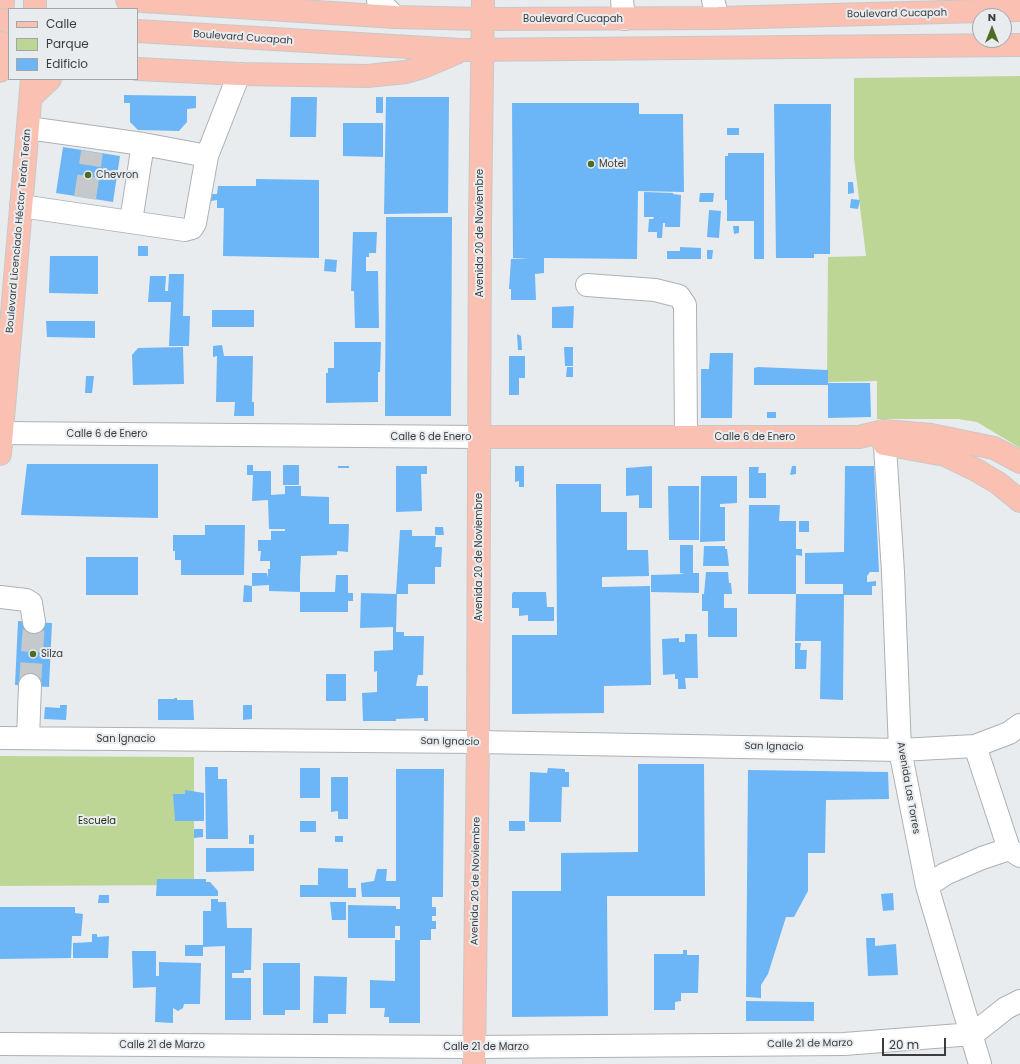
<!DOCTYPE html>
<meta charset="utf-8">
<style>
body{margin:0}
#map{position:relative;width:1020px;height:1064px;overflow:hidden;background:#e8ecef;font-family:Poppins,sans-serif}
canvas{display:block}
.legend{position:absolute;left:8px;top:8px;width:130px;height:72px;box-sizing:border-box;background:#e8ecef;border:1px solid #a3a6a8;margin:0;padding:5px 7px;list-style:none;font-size:12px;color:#3b3c3d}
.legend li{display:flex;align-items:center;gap:8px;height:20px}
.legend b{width:20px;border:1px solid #a3a6a8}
.north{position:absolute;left:972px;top:8px;width:40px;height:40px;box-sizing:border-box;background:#e8ecef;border:1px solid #a3a6a8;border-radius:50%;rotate:0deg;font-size:11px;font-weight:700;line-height:16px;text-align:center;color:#3b3c3d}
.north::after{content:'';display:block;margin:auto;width:14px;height:18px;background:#4e6d23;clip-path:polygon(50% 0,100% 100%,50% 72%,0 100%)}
.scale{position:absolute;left:882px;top:1038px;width:64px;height:18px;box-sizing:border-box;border:2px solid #3b3c3d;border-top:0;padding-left:5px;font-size:12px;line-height:14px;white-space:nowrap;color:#3b3c3d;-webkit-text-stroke:3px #e8ecef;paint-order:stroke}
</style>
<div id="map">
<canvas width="1020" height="1064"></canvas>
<ul class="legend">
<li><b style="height:5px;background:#fac1b2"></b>Calle</li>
<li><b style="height:11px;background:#bdd696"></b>Parque</li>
<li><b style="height:11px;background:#6cb6f7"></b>Edificio</li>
</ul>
<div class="north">N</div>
<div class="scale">20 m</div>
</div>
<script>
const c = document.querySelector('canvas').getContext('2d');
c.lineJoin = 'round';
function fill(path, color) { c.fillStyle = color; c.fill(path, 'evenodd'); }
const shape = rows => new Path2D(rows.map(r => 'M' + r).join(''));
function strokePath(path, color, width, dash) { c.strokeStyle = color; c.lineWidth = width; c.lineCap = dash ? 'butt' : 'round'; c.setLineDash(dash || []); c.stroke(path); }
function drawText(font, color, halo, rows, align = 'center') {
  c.font = font + ' Poppins,sans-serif'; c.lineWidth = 4; c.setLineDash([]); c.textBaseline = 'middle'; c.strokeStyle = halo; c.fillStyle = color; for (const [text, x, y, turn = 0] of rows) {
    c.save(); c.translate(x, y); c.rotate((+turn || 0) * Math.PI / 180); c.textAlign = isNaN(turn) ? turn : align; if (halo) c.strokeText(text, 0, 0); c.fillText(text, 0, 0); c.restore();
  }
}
const green = shape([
 [1020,76,1020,448,977,422,958,419,877,419,877,381,827,382,828,257,866,256,854,158,854,78],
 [0,756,194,757,194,885,0,886]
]);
const building = shape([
 [124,95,196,96,196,108,187,109,187,122,179,131,138,130,130,122,130,103,124,103],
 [291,97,317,97,316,137,290,137],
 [376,97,383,97,383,113,376,113],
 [386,97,449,97,448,213,384,214],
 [512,103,639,103,639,114,683,114,684,192,638,191,637,259,544,258,544,273,535,274,536,300,511,300,511,289,509,289,511,259,530,258,513,258],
 [774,104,831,104,830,254,814,254,814,258,776,258],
 [343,123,383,123,383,157,343,156],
 [727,128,739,128,739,135,727,135],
 [63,147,120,156,113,202,56,193],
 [728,153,764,153,764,259,754,259,754,221,727,221,727,200,725,200,725,156,728,156],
 [256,179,319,180,319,258,223,256,224,208,217,208,217,200,211,201,211,194,217,194,218,186,256,186],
 [848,182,853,182,854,193,848,194],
 [644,192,673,193,673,194,681,195,680,227,665,227,665,223,663,223,662,238,657,238,657,232,648,232,649,219,653,219,654,217,644,217],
 [700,193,714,193,713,202,699,202],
 [851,199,860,200,858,209,850,208],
 [709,210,721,211,719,238,707,237],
 [386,217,452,217,451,416,385,416],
 [733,226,739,226,739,233,734,234],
 [353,232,377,232,376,253,369,253,369,257,366,257,366,271,378,271,379,328,355,328,354,291,351,291],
 [138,246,148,246,148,256,138,256],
 [680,247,701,248,701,259,667,259,667,251,680,251],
 [707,250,713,250,712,259,707,259],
 [50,256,98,256,98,294,49,293],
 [325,259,337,260,336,272,324,271],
 [169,274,184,274,183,316,190,316,189,346,169,346,171,302,148,302,150,276,166,276,165,291,168,291],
 [574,306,573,328,552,328,552,307],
 [212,310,254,310,254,327,212,327],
 [46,321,95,321,95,338,47,337],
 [517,334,521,336,522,350,518,350],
 [334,342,381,342,380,372,378,372,378,402,326,403,326,373,328,373,328,368,334,368],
 [222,345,224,356,253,356,252,402,254,402,254,416,234,416,235,402,216,402,217,356,213,357,213,346],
 [183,347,184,384,133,385,132,355,138,348],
 [564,347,573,347,573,366,565,366],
 [710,353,733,353,732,418,701,418,701,369,709,369],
 [509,356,525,356,525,378,519,378,519,395,509,395],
 [567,367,573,367,573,377,566,377],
 [758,367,828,370,828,383,870,383,871,417,828,418,828,385,754,385,754,368],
 [86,376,94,376,92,393,85,393],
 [767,412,776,412,776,418,767,418],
 [27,464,158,464,158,518,21,515],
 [247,465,253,465,253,471,271,471,271,495,285,494,285,486,301,486,301,496,329,497,329,524,349,524,348,552,337,551,337,555,301,556,300,577,300,592,335,592,336,575,348,575,348,593,353,593,353,601,348,601,348,612,300,612,300,592,269,591,269,585,252,586,252,573,267,573,268,578,268,569,270,569,270,561,260,561,261,551,258,551,258,540,271,540,271,531,285,531,285,529,269,529,268,500,252,501,253,475,247,475],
 [283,465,299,465,299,485,283,485],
 [338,466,349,466,349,468,338,468],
 [396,466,427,466,427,474,421,474,422,511,396,512],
 [515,466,524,466,524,487,519,487,519,481,515,482],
 [652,466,652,508,639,508,639,495,626,496,626,468],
 [792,466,796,466,796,474,790,475],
 [845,466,874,466,879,572,870,572,867,576,867,582,876,581,876,586,872,586,872,595,844,595,843,700,820,699,821,641,795,641,796,594,748,594,749,505,780,505,779,521,796,521,796,549,802,549,802,556,796,555,796,594,843,594,843,584,805,584,805,553,844,552],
 [749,467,759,467,758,473,766,473,766,498,749,498],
 [701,476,737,476,737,503,720,504,720,507,725,507,725,541,700,542],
 [556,484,601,484,601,512,627,512,627,550,648,550,649,576,602,577,602,587,650,586,651,685,604,686,604,713,512,714,512,635,557,635],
 [668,486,699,486,699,540,669,540],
 [799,521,809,521,809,532,799,532],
 [205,525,245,525,244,575,181,575,181,560,175,560,175,551,173,551,173,535,205,535],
 [435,527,443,527,444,535,435,535],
 [400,530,412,530,412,536,436,536,435,547,442,547,441,567,435,567,435,584,408,584,408,594,397,594,396,632,404,632,404,636,424,636,423,675,418,675,416,686,428,686,428,721,424,721,424,718,396,719,396,721,363,721,362,693,377,692,377,671,374,672,374,651,393,650,393,627,360,628,361,593,396,594],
 [680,545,693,545,693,573,699,573,699,593,651,592,651,575,685,574,680,573],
 [704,546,725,546,725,549,727,549,729,566,703,566],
 [86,557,138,557,138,595,86,595],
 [706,572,728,572,729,583,731,583,732,594,724,594,724,608,737,608,737,637,708,637,708,611,702,611,702,594,704,594],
 [244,585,252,586,252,602,243,602],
 [513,592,546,592,547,607,554,607,554,621,528,621,528,615,519,616,519,608,512,608,512,594],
 [18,621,52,623,49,687,15,685],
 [685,634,697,634,698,678,685,678,686,689,678,689,678,679,675,679,675,674,663,675,662,639,679,638,679,642,685,642],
 [795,643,801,643,800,650,807,650,806,669,795,669],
 [326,674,346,674,346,701,326,701],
 [174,698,177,698,177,700,193,700,194,720,158,720,158,699,174,699],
 [60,705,67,705,66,720,44,719,45,707,60,708],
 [243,705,252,705,252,719,243,720],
 [638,764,704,764,705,896,607,896,608,1016,512,1017,512,891,561,891,561,853,638,852],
 [205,767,218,767,218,779,227,779,228,839,206,839],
 [300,768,320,768,320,798,300,798],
 [548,768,565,769,565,772,569,772,569,787,562,787,561,822,529,822,530,772,547,773],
 [396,769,444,769,443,897,432,897,432,907,436,907,436,916,432,916,432,921,436,921,436,929,431,929,431,940,420,940,420,1023,389,1023,389,1017,384,1017,385,1008,370,1008,370,980,395,981,395,940,400,940,400,926,395,926,395,938,348,938,348,905,396,906,396,909,400,909,400,897,362,897,361,885,361,883,374,881,377,869,387,869,386,881,396,881],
 [748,770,888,772,889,799,826,800,825,853,808,853,808,891,794,917,786,917,768,974,761,985,761,998,746,997],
 [331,777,348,777,348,819,338,819,338,811,331,812],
 [185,790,204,793,204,821,175,821,173,794,185,794],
 [300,821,316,821,316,832,300,832],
 [509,821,525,821,525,831,509,831],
 [194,829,203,829,203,837,194,838],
 [249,835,254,835,254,844,249,844],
 [335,836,343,836,343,842,335,842],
 [206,848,254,848,254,871,206,872],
 [318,868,348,869,348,888,356,888,356,897,300,897,300,885,318,885],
 [157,879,206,879,206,882,210,882,218,891,218,896,156,896],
 [893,893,894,910,883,911,881,894],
 [99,895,109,895,109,903,98,903],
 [211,899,218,899,218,902,226,902,227,928,252,928,251,970,244,970,244,973,232,973,232,978,251,978,251,1020,225,1020,225,946,203,947,203,956,185,956,185,945,203,945,203,911,211,911],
 [330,902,346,902,346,920,332,920],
 [0,907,75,907,75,913,83,914,81,936,72,936,71,958,0,959],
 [92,934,97,934,97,937,109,936,108,958,73,958,73,943,92,942],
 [866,938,875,938,875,946,896,944,898,975,868,976],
 [683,950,687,950,687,955,699,955,698,993,681,993,681,1001,675,1002,675,1010,654,1010,654,954,683,954],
 [132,951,156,951,156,976,159,976,159,962,201,963,200,1004,184,1004,183,1008,178,1011,173,1008,173,1023,155,1022,156,987,133,988],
 [263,963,300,963,300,1010,285,1010,285,1015,263,1015],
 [314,976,347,977,346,1014,328,1014,328,1023,313,1023],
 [746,1001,814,1002,814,1021,746,1021]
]);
const minorTunnel = shape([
 [85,198,92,152],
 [30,685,34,622]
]);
const minor = shape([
 [378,0,395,17],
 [622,0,624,19],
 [713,0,718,18],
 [28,128,143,144,207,156,239,74],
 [21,206,185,230,192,228,195,223,207,156],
 [131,221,143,144],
 [587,285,655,290,679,296,685,305,686,437],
 [884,431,893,572,900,750,927,886,980,1064],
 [2,433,480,437],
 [0,597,26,600,31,603,34,622],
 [0,738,478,742,900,750,975,746,1009,733,1020,725],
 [28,738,30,685],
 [975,746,1009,849,1020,856],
 [927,886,945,874,982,858,1009,849],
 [0,1044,474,1047,844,1044,973,1034,1006,1008,1020,1001]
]);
const major = shape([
 [35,0,35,9],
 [127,0,395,17,483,19,718,18,1020,10],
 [137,31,461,50,1020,45],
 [137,69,239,74,367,76,406,72,423,67,456,53],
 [0,71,3,0],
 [31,97,50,79],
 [480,437,859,437,884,431,931,435,994,448,1020,462],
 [884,444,945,455,976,470,998,483,1020,501],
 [0,454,32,79],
 [474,1064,478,742,480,222,483,0]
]);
const majorBridge = shape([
 [0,20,9,21]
]);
const markers = [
 [591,164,4,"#4e6d23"],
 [88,175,4,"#4e6d23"],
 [33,654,4,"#4e6d23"]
];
const streetNames = [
 ["Boulevard Cucapah",897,14,-1],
 ["Boulevard Cucapah",573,19],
 ["Boulevard Cucapah",243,38,4],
 ["Boulevard Licenciado Héctor Terán Terán",19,231,-85],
 ["Avenida 20 de Noviembre",480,233,-90],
 ["Calle 6 de Enero",107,434],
 ["Calle 6 de Enero",431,437],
 ["Calle 6 de Enero",755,437],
 ["Avenida 20 de Noviembre",479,557,-90],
 ["San Ignacio",126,739],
 ["San Ignacio",450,742,1],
 ["San Ignacio",774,747,1],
 ["Avenida Las Torres",908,788,80],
 ["Avenida 20 de Noviembre",476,881,-89],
 ["Calle 21 de Marzo",810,1044,-1],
 ["Calle 21 de Marzo",162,1045],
 ["Calle 21 de Marzo",486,1047]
];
const poiNames = [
 ["Motel",599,164],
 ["Chevron",96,175],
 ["Silza",41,654]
];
const parkNames = [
 ["Escuela",97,821]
];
fill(green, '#bdd696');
fill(building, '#6cb6f7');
strokePath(minorTunnel, '#c5c9cb', 22, [22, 11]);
strokePath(minor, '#adb1b4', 24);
strokePath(major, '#c8c8c9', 24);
strokePath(minor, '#fff', 22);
strokePath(major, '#fac1b2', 22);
strokePath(majorBridge, '#c8c8c9', 24, []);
strokePath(majorBridge, '#fac1b2', 22);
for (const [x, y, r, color] of markers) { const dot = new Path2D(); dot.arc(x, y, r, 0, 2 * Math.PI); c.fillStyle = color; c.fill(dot); strokePath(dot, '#e8ecef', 1.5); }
drawText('10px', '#3b3c3d', '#e8ecef', streetNames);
drawText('10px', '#3b3c3d', '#e8ecef', poiNames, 'left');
drawText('10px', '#27330f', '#e8ecef', parkNames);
</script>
